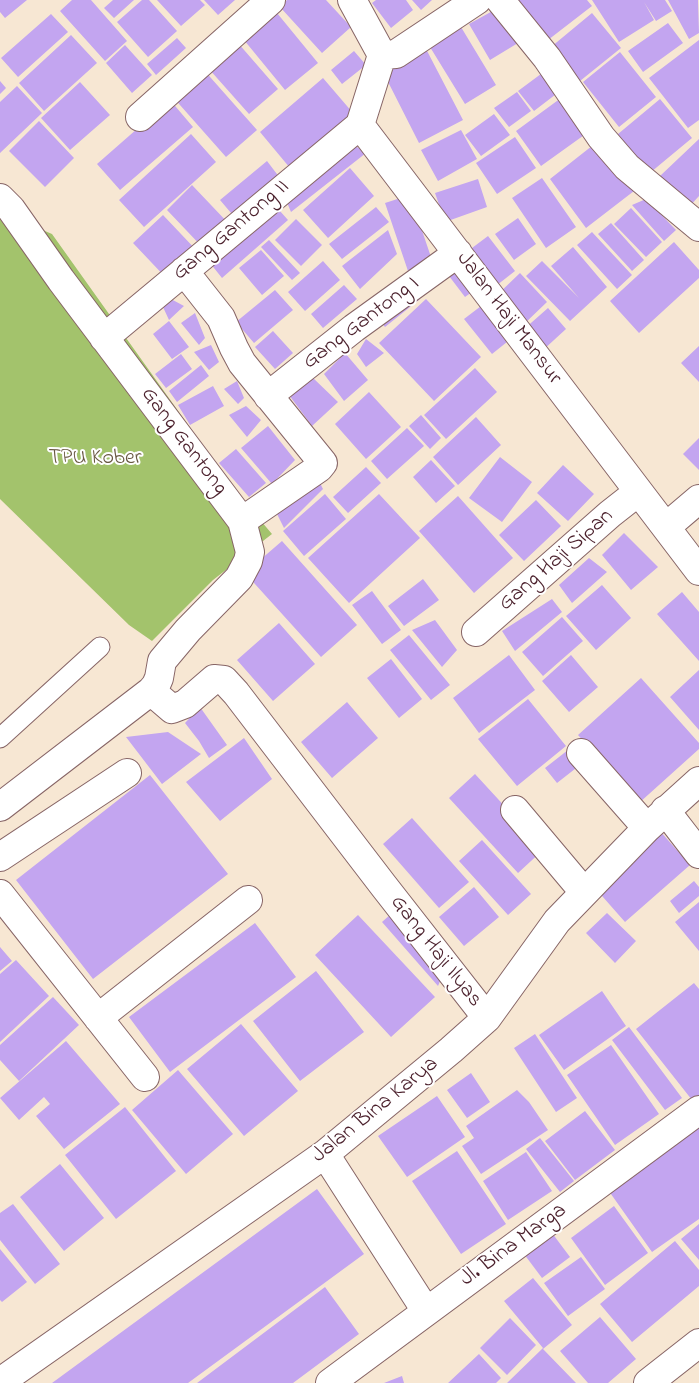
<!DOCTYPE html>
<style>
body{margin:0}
canvas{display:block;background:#f7e7d3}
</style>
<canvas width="699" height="1383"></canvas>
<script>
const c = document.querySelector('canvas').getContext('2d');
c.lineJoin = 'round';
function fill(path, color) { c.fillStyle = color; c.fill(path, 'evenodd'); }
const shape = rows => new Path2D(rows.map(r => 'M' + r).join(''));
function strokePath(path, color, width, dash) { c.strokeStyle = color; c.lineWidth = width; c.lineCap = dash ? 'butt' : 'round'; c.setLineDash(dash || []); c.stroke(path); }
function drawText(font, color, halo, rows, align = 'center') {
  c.font = font + ' "Indie Flower",sans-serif'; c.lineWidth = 4; c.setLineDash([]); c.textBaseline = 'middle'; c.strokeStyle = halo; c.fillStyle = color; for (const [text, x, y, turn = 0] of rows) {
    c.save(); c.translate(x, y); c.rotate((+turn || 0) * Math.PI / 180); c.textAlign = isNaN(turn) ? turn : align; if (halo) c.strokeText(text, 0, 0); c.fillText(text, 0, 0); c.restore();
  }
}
const green = shape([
 [0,212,52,234,233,488,272,534,213,580,152,641,129,625,0,499]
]);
const building = shape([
 [0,0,27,0,5,18,0,12],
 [72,0,91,0,127,41,105,61,60,11],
 [113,0,134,0,114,18,104,8],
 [142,0,149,0,177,31,148,57,117,22],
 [157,0,200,0,205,5,181,26],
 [204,0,235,0,218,15],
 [287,0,326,0,351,27,322,53,280,7],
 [376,0,406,0,413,10,391,28,372,3],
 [412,0,432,0,421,10],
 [517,0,587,0,592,6,548,40],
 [592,0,665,0,672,11,656,21,644,2,654,20,619,42],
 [668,0,698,0,699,33,689,39],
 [498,8,518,43,490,60,469,24],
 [277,13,318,63,285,90,244,40],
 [592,13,621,48,580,81,551,47],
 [51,14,68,32,18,77,1,58],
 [668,23,683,43,643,72,628,51],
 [461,27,496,85,465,104,430,47],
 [71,35,97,63,44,111,19,83],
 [177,38,186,48,156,75,147,64],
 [699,40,699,120,688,128,649,78],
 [238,43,278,89,249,114,209,69],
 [125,45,152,75,132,93,106,63],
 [425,47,463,120,419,143,382,70],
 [354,51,366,65,342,84,331,70],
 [620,52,656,97,619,127,583,82],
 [549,68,564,88,534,111,518,91],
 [203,69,257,130,226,157,172,96],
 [323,78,359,120,295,174,260,132],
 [0,81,6,88,0,94],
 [80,82,110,115,70,150,41,118],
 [17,86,42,113,0,153,0,102],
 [517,92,531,111,509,127,494,108],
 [561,98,587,133,541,166,516,131],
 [660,99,692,138,645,177,612,139],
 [170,100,193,127,120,190,97,164],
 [494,114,510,135,481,156,465,135],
 [39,121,74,158,45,187,9,151],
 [461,130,477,159,438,181,421,150],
 [191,134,216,162,144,227,119,200],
 [515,137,536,168,497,194,476,163],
 [699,139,699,196,689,207,660,176],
 [597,142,634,191,586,228,550,179],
 [351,143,366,153,291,212,283,193],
 [267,161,283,182,237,220,220,200],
 [350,168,374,196,328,238,303,210],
 [542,178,576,227,546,248,512,198],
 [478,179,487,207,445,222,435,193],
 [192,185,230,225,205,250,167,210],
 [410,195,433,263,408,271,385,203],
 [646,199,676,230,664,241,632,205],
 [271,201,288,220,222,278,206,258],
 [376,207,389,222,342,259,329,244],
 [631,208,662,242,646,257,614,224],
 [163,215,199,253,169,281,133,243],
 [518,218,536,244,514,260,495,234],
 [296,219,322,245,301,266,275,240],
 [611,223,644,260,632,271,598,234],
 [388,230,397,254,360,289,342,266],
 [592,232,632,275,617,289,577,245],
 [488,236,515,271,492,289,464,254],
 [269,240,300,273,292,280,261,247],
 [674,242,699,270,699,278,639,333,610,301],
 [573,247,607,287,570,321,526,276,542,261,579,298,551,266],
 [261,250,284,276,262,295,239,268],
 [323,261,340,280,305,311,288,292],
 [459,267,476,289,465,297,449,276],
 [520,273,547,302,522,326,495,297],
 [344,285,357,299,323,328,311,314],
 [275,290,293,310,254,343,236,322],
 [412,296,420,299,385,327,377,317],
 [171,299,184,306,169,320,163,307],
 [426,299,481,357,434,401,379,343],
 [485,303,512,338,492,354,464,319],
 [548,308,566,329,542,351,523,330],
 [195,313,205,338,199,345,181,323],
 [169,321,189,347,172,359,153,334],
 [273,331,293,353,275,369,255,347],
 [366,339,384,353,366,367,357,354],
 [211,345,219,362,209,370,194,352],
 [699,346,699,382,681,363],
 [345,353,368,380,344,401,324,374],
 [181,354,192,369,166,388,155,374],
 [201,365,209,376,177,402,169,391],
 [475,368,497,392,446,439,424,415],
 [312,377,338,402,312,426,289,395],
 [237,381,244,398,238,404,224,389],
 [213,386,224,406,190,425,178,405],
 [369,392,401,427,366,459,335,424],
 [246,406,261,420,247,437,229,415],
 [421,415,441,438,430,449,409,426],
 [476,417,501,445,458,485,433,457],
 [268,426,295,460,272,484,241,448],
 [407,428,424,446,387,479,371,461],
 [699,438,699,470,683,454],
 [236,449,266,483,249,497,219,463],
 [500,457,532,482,502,522,469,498],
 [431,460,455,486,436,503,413,477],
 [563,465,594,494,568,521,537,493],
 [366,467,381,483,348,513,333,497],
 [320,483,323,489,284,528,276,512],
 [325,494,346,519,304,556,283,531],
 [379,494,420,538,349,603,308,558],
 [458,496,513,558,474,593,419,531],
 [536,500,561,526,524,561,499,535],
 [624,533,658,567,631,590,602,555],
 [282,541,357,625,321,657,245,573],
 [589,558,607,572,572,603,559,585],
 [423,579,439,600,404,626,388,606],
 [602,585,631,618,596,650,566,616],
 [372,591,401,630,382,644,352,605],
 [682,592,699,612,699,661,657,614],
 [552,599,562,612,515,651,502,631],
 [562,617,583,641,543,676,522,652],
 [435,620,457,650,442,667,412,630],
 [279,623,315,664,273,701,237,660],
 [409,635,450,685,431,700,390,650],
 [509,655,535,690,479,733,453,698],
 [571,655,598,687,569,712,542,681],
 [391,659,422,699,399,718,367,678],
 [699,670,699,730,670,697],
 [641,678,699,743,699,749,639,803,578,735],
 [528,699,566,746,517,786,478,739],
 [347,702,378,738,332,778,301,742],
 [200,707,227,745,209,758,199,741,185,723],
 [168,732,201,754,162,784,126,737],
 [244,738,272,779,220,821,186,782],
 [568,750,580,765,557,783,545,768],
 [475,774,544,849,518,873,449,798],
 [150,775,228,874,93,979,16,880],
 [412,818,469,882,439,908,383,844],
 [660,831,690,865,625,922,595,888],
 [482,840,531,894,508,915,459,861],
 [694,881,699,887,699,896,679,913,670,901],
 [474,887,499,917,464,946,439,917],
 [699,902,699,951,675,922],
 [607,913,636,941,615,963,586,933],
 [391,914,442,977,438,986,382,922],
 [358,915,435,997,391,1037,315,955],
 [255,923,296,977,170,1072,129,1017],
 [0,947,12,961,0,971],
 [16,960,49,996,0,1042,0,974],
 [316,971,364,1032,300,1081,253,1021],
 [694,983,699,989,699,1095,692,1100,636,1029],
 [602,991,626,1026,564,1070,539,1035],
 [53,997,79,1025,19,1081,0,1060,0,1045],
 [241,1024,298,1091,244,1136,187,1069],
 [629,1027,682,1098,665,1110,612,1040],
 [535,1034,577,1098,556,1112,514,1048],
 [66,1041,120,1104,64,1149,36,1116,50,1104,44,1097,19,1120,0,1098],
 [611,1045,659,1114,615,1145,567,1075],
 [178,1070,233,1134,186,1174,132,1110],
 [471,1073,490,1102,467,1118,447,1090],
 [517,1090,529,1102,548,1130,481,1174,462,1146,474,1138,466,1126],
 [437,1096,465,1137,407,1177,378,1136],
 [125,1107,176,1171,116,1219,65,1155],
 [585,1111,615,1150,575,1180,545,1141],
 [699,1119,699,1219,652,1252,606,1187],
 [540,1138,574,1181,560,1192,526,1149],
 [457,1151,506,1224,461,1254,412,1181],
 [526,1152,552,1191,508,1220,483,1181],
 [60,1164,104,1218,64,1251,20,1197],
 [317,1189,364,1254,188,1383,52,1383],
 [13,1204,60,1264,35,1284,0,1240,0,1213],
 [614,1206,648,1253,605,1285,571,1238],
 [699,1224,699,1260,681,1239],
 [549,1229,570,1257,542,1278,521,1250],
 [675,1241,699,1270,699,1286,632,1342,600,1304],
 [0,1249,27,1282,2,1302,0,1300],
 [581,1257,605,1289,568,1316,544,1283],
 [533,1278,572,1325,543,1349,576,1383,507,1383,543,1348,504,1301],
 [325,1287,359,1334,293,1383,197,1383],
 [600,1317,636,1359,608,1383,588,1383,560,1351],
 [510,1318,536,1345,507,1375,480,1348],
 [479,1354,501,1378,496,1383,448,1383],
 [402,1376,404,1383,384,1383]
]);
const service = shape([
 [0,738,100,647]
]);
const minor = shape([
 [352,0,382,55],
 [500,0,547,58,601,137,627,167,699,227],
 [382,55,396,54,477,0],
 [140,117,271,0],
 [360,125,699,571],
 [360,125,382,55],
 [0,198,11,209,61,280,242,521,250,552,248,561,239,578,188,630,162,661,159,678,156,685,151,691,0,807],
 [184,271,221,318,234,348,242,363,323,463,319,468,242,521],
 [104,338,360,125],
 [268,396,354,328,458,253],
 [666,527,699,499],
 [476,632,610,514,638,492],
 [151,691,172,709,185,704,214,679,224,680,236,693,383,885,487,1018],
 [581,753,647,828],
 [515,810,584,892],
 [665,810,699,854],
 [0,857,127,773],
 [0,894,145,1077],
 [98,1018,248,900],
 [325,1154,426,1311],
 [0,1382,325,1154,451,1050,487,1018,557,921,647,828,699,781],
 [330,1383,699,1110],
 [648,1383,699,1343]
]);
const streetNames = [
 ["Gang Gantong II",232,231,-40],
 ["Jalan Haji Mansur",508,319,53],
 ["Gang Gantong I",362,324,-37],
 ["Gang Gantong",183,442,53],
 ["Gang Haji Sipan",557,561,-41],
 ["Gang Haji Ilyas",435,952,52],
 ["Jalan Bina Karya",376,1111,-39],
 ["Jl. Bina Marga",514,1246,-36]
];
const parkNames = [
 ["TPU Kober",95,459]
];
fill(green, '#a3c36c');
fill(building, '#c3a5f0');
strokePath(service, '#876566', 21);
strokePath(minor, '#876566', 30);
strokePath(service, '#fff', 19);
strokePath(minor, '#fff', 28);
drawText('22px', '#4a1f2b', '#fff', streetNames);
drawText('22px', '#695842', '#fff', parkNames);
</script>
